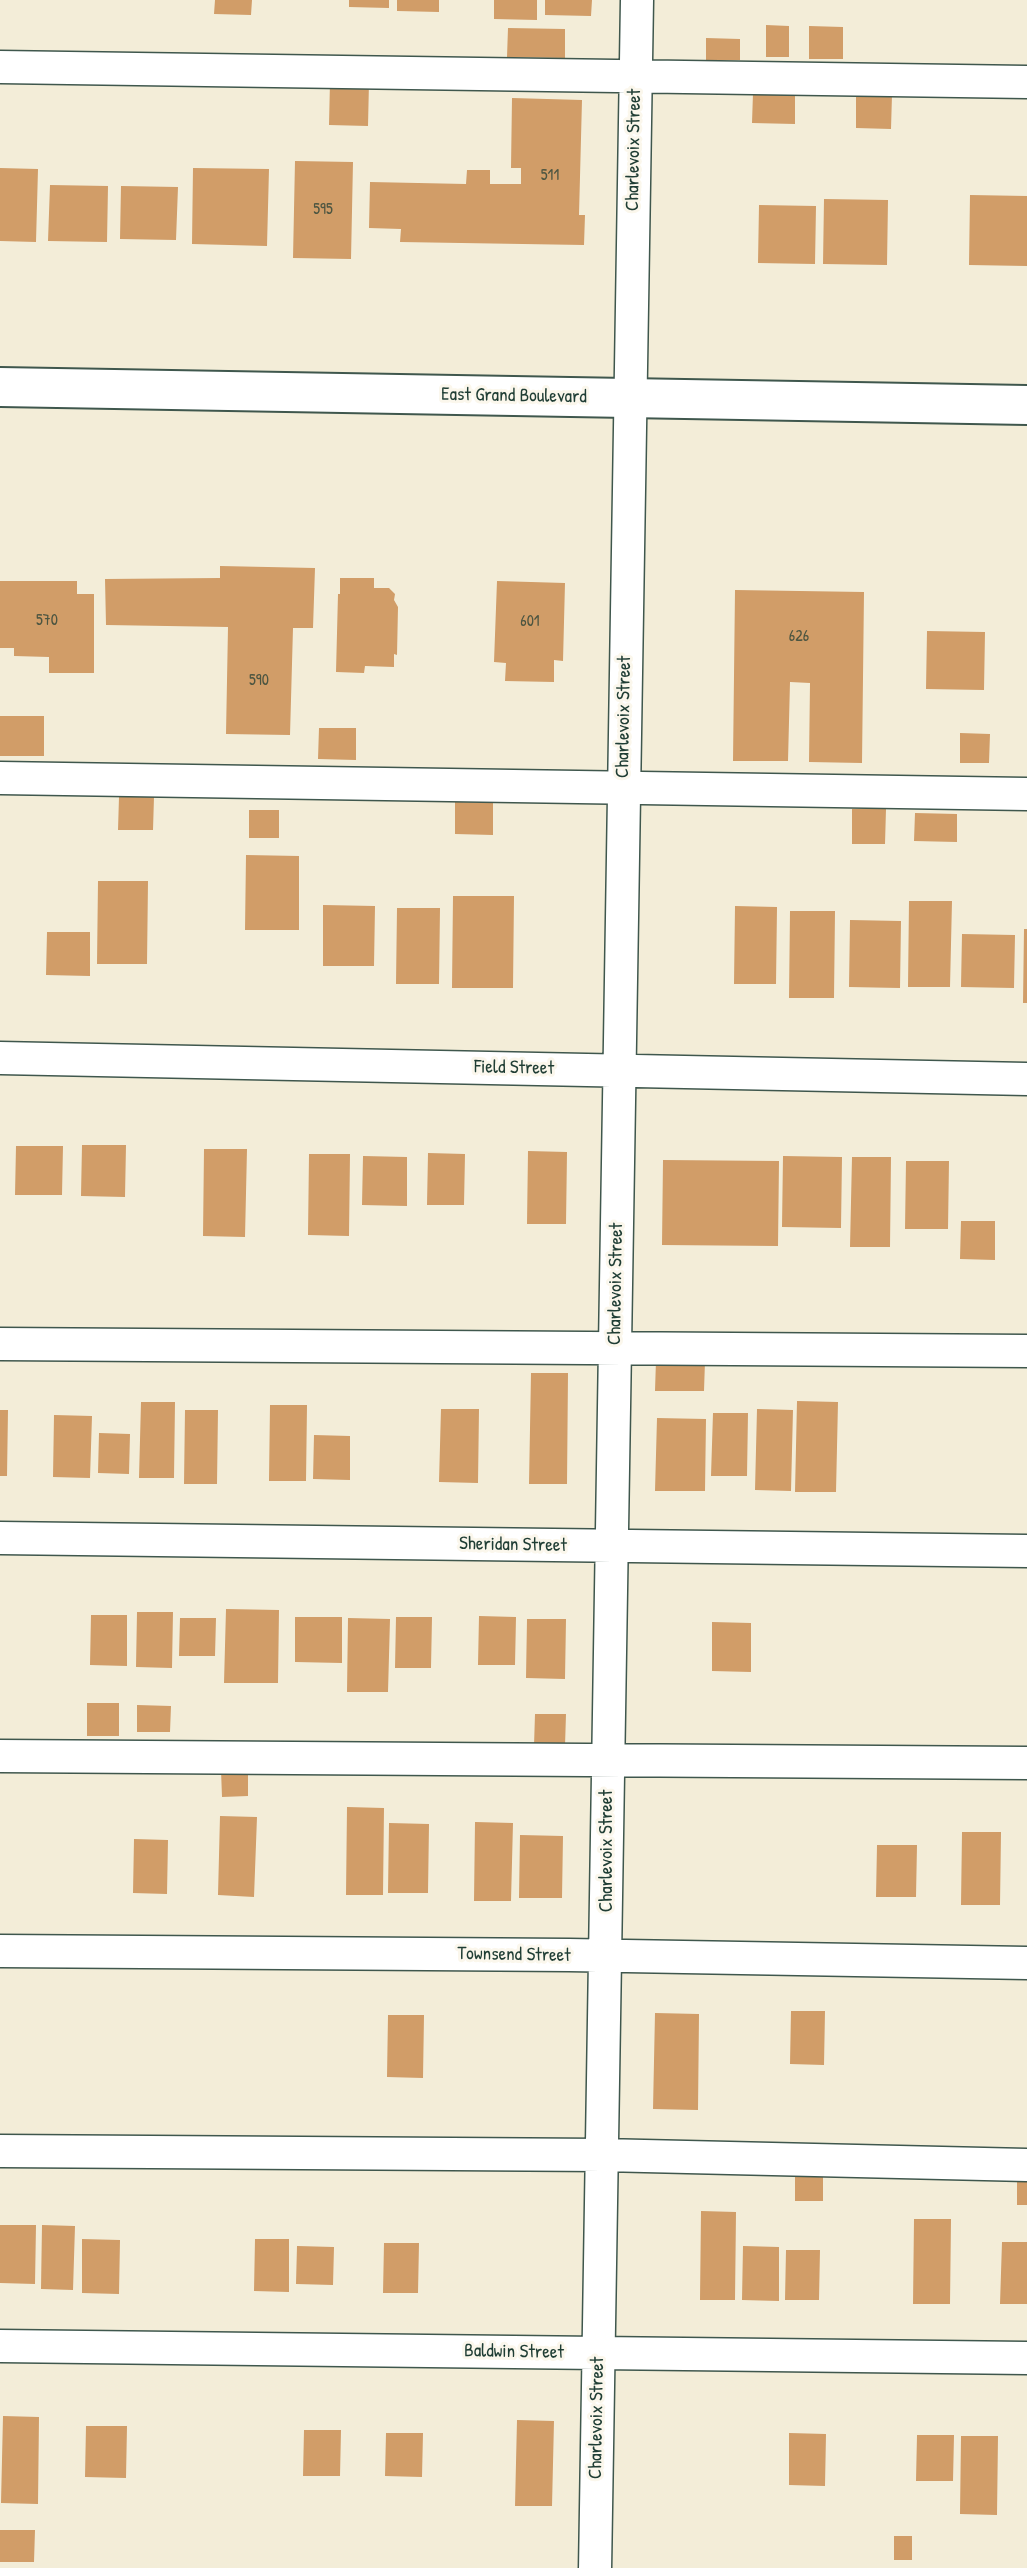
<!DOCTYPE html>
<style>
body{margin:0}
canvas{display:block;background:#f3edd8}
</style>
<canvas width="1027" height="2568"></canvas>
<script>
const c = document.querySelector('canvas').getContext('2d');
c.lineJoin = 'round';
function fill(path, color) { c.fillStyle = color; c.fill(path, 'evenodd'); }
const shape = rows => new Path2D(rows.map(r => 'M' + r).join(''));
function strokePath(path, color, width, dash) { c.strokeStyle = color; c.lineWidth = width; c.lineCap = dash ? 'butt' : 'round'; c.setLineDash(dash || []); c.stroke(path); }
function drawText(font, color, halo, rows, align = 'center') {
  c.font = font + ' "Patrick Hand",sans-serif'; c.lineWidth = 6; c.setLineDash([]); c.textBaseline = 'middle'; c.strokeStyle = halo; c.fillStyle = color; for (const [text, x, y, turn = 0] of rows) {
    c.save(); c.translate(x, y); c.rotate((+turn || 0) * Math.PI / 180); c.textAlign = isNaN(turn) ? turn : align; if (halo) c.strokeText(text, 0, 0); c.fillText(text, 0, 0); c.restore();
  }
}
const building = shape([
 [215,0,252,0,251,15,214,14],
 [349,0,389,0,389,8,349,7],
 [397,0,439,0,439,12,397,11],
 [494,0,537,0,537,20,494,19],
 [545,0,592,0,591,16,545,15],
 [766,25,789,26,789,57,766,57],
 [809,26,843,27,843,59,809,59],
 [508,28,565,29,565,58,507,57],
 [706,38,740,39,740,60,706,60],
 [330,82,369,82,368,126,329,125],
 [753,93,795,94,795,124,752,123],
 [856,95,892,95,891,129,856,128],
 [512,98,582,100,579,215,585,215,584,245,400,242,401,229,369,228,370,182,466,184,467,170,490,170,490,184,521,184,521,168,511,168],
 [295,161,353,162,351,259,293,258],
 [0,168,38,169,36,242,0,241],
 [193,168,269,169,267,246,192,244],
 [50,185,108,186,107,242,48,241],
 [121,186,178,187,176,240,120,239],
 [970,195,1027,196,1027,266,969,265],
 [824,199,888,200,887,265,823,264],
 [759,205,816,206,815,264,758,263],
 [220,566,315,568,313,628,293,628,290,735,226,734,228,627,106,625,105,579,220,578],
 [340,578,374,578,374,588,389,588,395,594,394,600,398,607,397,655,394,654,394,667,365,666,364,673,336,672,338,594,340,594],
 [0,581,77,581,77,594,94,594,94,673,49,673,49,657,14,656,14,648,0,648],
 [497,581,565,583,563,661,554,660,554,682,505,681,506,663,494,662],
 [735,590,864,592,862,763,809,762,810,683,790,682,788,761,733,761],
 [927,631,985,632,984,690,926,689],
 [0,716,44,716,44,756,0,756],
 [319,728,356,728,356,760,318,759],
 [960,733,990,734,989,763,960,763],
 [119,797,154,797,153,830,118,830],
 [455,802,493,803,493,835,455,834],
 [852,809,886,809,885,844,852,844],
 [249,810,279,810,279,838,249,838],
 [915,813,957,814,957,842,914,841],
 [246,855,299,856,299,930,245,930],
 [98,881,148,881,147,964,97,964],
 [453,896,514,896,513,988,452,988],
 [909,901,952,901,950,987,908,987],
 [323,905,375,906,374,966,323,966],
 [735,906,777,907,776,984,734,984],
 [397,908,440,908,439,984,396,984],
 [790,911,835,911,834,998,789,998],
 [850,920,901,921,900,988,849,987],
 [1024,929,1027,929,1027,1003,1023,1003],
 [47,932,90,932,90,976,46,975],
 [962,934,1015,935,1014,988,961,987],
 [82,1145,126,1145,125,1197,81,1196],
 [16,1146,63,1146,62,1195,15,1195],
 [204,1149,247,1149,245,1237,203,1236],
 [528,1151,567,1152,566,1224,527,1224],
 [428,1153,465,1154,464,1205,427,1205],
 [309,1154,350,1154,349,1236,308,1235],
 [363,1156,407,1157,407,1206,362,1205],
 [783,1156,842,1157,841,1228,782,1227],
 [852,1157,891,1157,890,1247,850,1247],
 [663,1160,779,1161,778,1246,662,1245],
 [906,1161,949,1161,948,1229,905,1229],
 [961,1221,995,1221,995,1260,960,1259],
 [656,1360,705,1361,704,1391,655,1391],
 [531,1373,568,1373,567,1484,529,1484],
 [797,1401,838,1402,836,1492,795,1492],
 [141,1402,175,1402,174,1478,139,1478],
 [270,1405,307,1405,306,1481,269,1481],
 [441,1409,479,1409,478,1483,439,1482],
 [757,1409,793,1410,791,1491,755,1490],
 [0,1410,8,1410,7,1476,0,1476],
 [185,1410,218,1410,217,1484,184,1484],
 [713,1413,748,1413,747,1476,711,1476],
 [54,1415,92,1416,90,1478,53,1477],
 [657,1418,706,1419,705,1491,655,1491],
 [99,1433,130,1434,129,1474,98,1473],
 [314,1435,350,1436,350,1480,313,1479],
 [226,1609,279,1610,278,1683,224,1683],
 [137,1612,173,1612,172,1668,136,1667],
 [91,1615,127,1615,127,1666,90,1665],
 [479,1616,516,1617,515,1665,478,1665],
 [295,1617,342,1617,342,1663,295,1662],
 [396,1617,432,1617,431,1668,395,1668],
 [180,1618,216,1618,215,1656,179,1656],
 [348,1618,390,1619,388,1692,347,1692],
 [527,1619,566,1619,565,1679,526,1678],
 [712,1622,751,1623,751,1672,712,1671],
 [87,1703,119,1703,119,1736,87,1736],
 [137,1705,171,1706,170,1732,137,1732],
 [535,1714,566,1714,565,1746,534,1746],
 [248,1769,248,1796,222,1797,221,1770],
 [347,1807,384,1808,383,1895,346,1895],
 [220,1816,257,1817,254,1897,218,1895],
 [475,1822,513,1823,511,1901,474,1901],
 [389,1823,429,1824,428,1893,388,1893],
 [962,1832,1001,1832,1000,1905,961,1905],
 [520,1835,563,1836,562,1898,519,1898],
 [134,1839,168,1840,167,1894,133,1893],
 [877,1845,917,1845,916,1897,876,1897],
 [791,2011,825,2011,824,2065,790,2064],
 [655,2013,699,2014,698,2110,653,2109],
 [388,2015,424,2015,423,2078,387,2077],
 [795,2173,823,2173,823,2201,795,2201],
 [1017,2176,1027,2176,1027,2205,1017,2205],
 [701,2211,736,2212,735,2300,700,2300],
 [914,2219,951,2219,950,2304,913,2304],
 [0,2225,36,2225,35,2284,0,2283],
 [42,2225,75,2226,73,2290,41,2289],
 [82,2239,120,2240,119,2294,82,2293],
 [255,2239,289,2239,289,2292,254,2291],
 [1002,2242,1027,2242,1027,2304,1000,2304],
 [384,2243,419,2243,418,2293,383,2293],
 [297,2246,334,2247,333,2285,296,2284],
 [743,2246,779,2247,779,2301,742,2300],
 [786,2250,820,2250,819,2300,785,2300],
 [3,2416,39,2417,38,2504,1,2503],
 [517,2420,554,2421,552,2506,515,2506],
 [86,2426,127,2426,126,2478,85,2477],
 [304,2430,341,2430,340,2476,303,2476],
 [386,2433,423,2433,422,2477,385,2476],
 [789,2433,826,2434,825,2486,789,2485],
 [917,2435,954,2435,953,2481,916,2481],
 [961,2436,998,2436,997,2515,960,2514],
 [0,2530,35,2530,34,2562,0,2562],
 [894,2536,912,2536,912,2560,894,2560]
]);
const minor = shape([
 [0,67,1027,82],
 [0,778,1027,794],
 [0,1058,1027,1079],
 [0,1344,1027,1351],
 [0,1538,1027,1551],
 [0,1756,1027,1763],
 [0,1951,569,1955,1027,1963],
 [0,2151,602,2155,1027,2165],
 [0,2346,1027,2358],
 [595,2568,637,0]
]);
const major = shape([
 [0,387,1027,405]
]);
const numberNames = [
 ["511",550,176],
 ["595",323,210],
 ["570",47,621],
 ["601",530,622],
 ["626",799,637],
 ["590",259,681]
];
const streetNames = [
 ["Charlevoix Street",634,150,-89],
 ["East Grand Boulevard",514,396,1],
 ["Charlevoix Street",624,717,-89],
 ["Field Street",514,1068,1],
 ["Charlevoix Street",616,1284,-89],
 ["Sheridan Street",513,1545,1],
 ["Charlevoix Street",607,1851,-90],
 ["Townsend Street",514,1955,1],
 ["Baldwin Street",514,2352,1],
 ["Charlevoix Street",597,2418,-89]
];
fill(building, '#d19d68');
strokePath(minor, '#3f574d', 35);
strokePath(major, '#3f574d', 42);
strokePath(minor, '#fff', 32);
strokePath(major, '#fff', 38);
drawText('16px', '#4c5541', null, numberNames);
drawText('19px', '#1f3d34', '#fbf7ec', streetNames);
</script>
